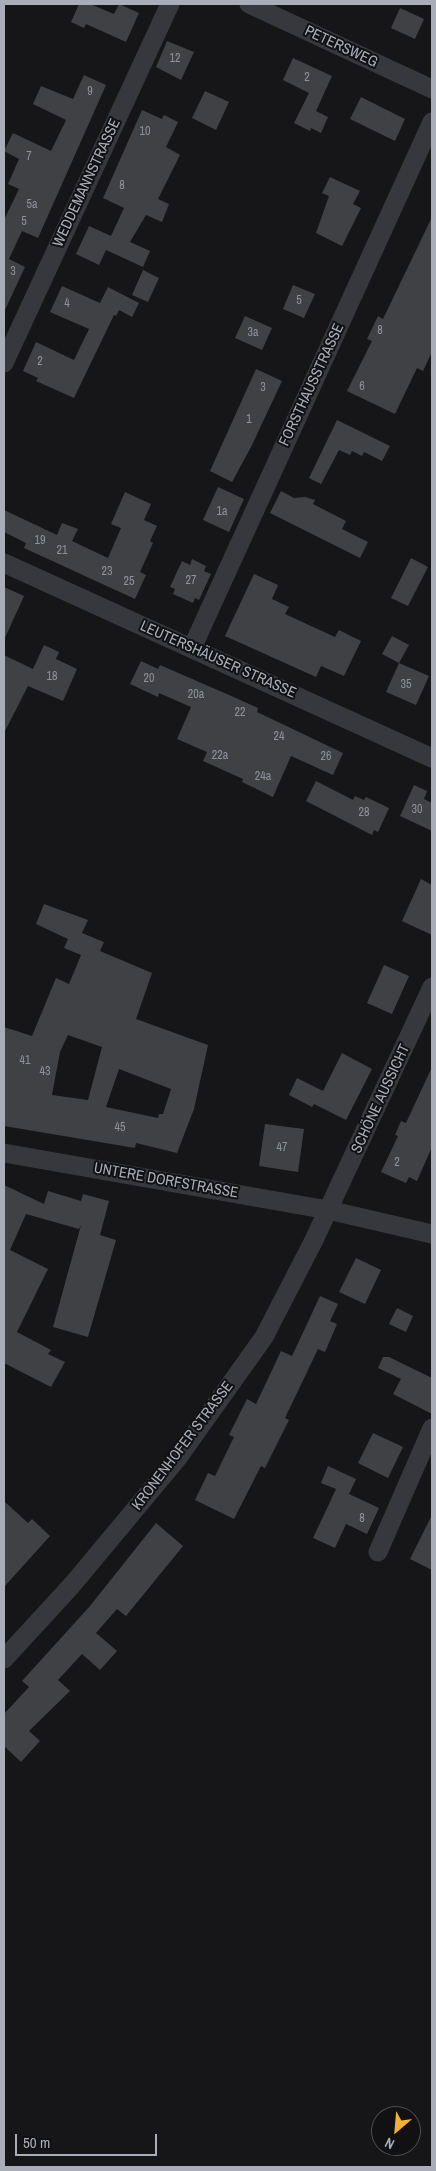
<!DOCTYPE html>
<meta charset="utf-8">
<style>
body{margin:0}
#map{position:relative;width:436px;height:2171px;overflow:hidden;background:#161618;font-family:"Archivo Narrow",sans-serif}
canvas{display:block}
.frame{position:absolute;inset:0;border:5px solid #a8adb8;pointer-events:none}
.north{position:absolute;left:371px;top:2106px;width:50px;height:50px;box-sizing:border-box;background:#111113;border:1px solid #4d4f55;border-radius:50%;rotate:207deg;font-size:14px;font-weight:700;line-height:20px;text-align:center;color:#a8adb8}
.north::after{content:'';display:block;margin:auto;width:18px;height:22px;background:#f2b134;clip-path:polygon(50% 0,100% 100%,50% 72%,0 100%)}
.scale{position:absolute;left:15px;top:2134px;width:142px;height:22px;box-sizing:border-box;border:2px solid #a8adb8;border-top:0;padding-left:6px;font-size:15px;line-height:18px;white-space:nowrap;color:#a8adb8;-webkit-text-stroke:4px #111113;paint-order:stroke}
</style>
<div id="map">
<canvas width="436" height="2171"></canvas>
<div class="frame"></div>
<div class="north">N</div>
<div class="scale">50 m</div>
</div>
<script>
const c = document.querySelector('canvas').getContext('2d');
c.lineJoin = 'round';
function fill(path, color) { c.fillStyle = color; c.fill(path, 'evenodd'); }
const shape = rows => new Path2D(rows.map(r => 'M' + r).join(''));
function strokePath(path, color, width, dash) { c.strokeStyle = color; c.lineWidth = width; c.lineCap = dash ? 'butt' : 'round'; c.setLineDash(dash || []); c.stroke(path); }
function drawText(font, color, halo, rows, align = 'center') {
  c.font = font + ' "Archivo Narrow",sans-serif'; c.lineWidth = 4; c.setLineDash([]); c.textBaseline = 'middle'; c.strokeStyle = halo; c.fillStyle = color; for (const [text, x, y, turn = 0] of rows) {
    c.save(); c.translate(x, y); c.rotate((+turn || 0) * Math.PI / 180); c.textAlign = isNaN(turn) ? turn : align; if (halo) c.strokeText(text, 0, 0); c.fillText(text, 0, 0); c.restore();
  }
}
const building = shape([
 [79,4,90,4,114,14,119,4,139,13,126,42,86,24,84,28,71,22],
 [400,8,424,19,415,39,391,28],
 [167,41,194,52,181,80,156,67],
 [293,58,332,76,316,111,328,117,321,133,311,128,310,131,294,123,309,93,283,80],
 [84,75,106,85,38,238,22,231,9,259,25,267,4,312,4,220,19,189,8,184,19,159,4,151,13,133,51,151,66,120,33,104,41,86,73,99],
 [205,91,229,102,216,130,192,118],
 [361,97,405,119,395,141,350,119],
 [142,110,162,119,164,115,178,122,166,147,180,155,158,199,169,204,162,222,146,215,130,242,150,251,143,267,106,250,99,265,76,254,89,226,111,236,124,208,103,198],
 [330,177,360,191,353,204,361,208,342,246,316,233,329,196,322,193],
 [432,217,432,352,423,371,417,368,395,414,347,391,372,341,367,339,378,316,383,319],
 [143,270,159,278,148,302,132,295],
 [293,285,315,294,304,318,283,309],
 [62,286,100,303,108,287,139,303,132,317,119,310,116,316,114,315,74,398,36,381,38,378,23,371,36,342,74,360,89,329,50,312],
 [245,316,272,328,262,350,235,338],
 [256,369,282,381,251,447,232,482,210,471],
 [337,420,390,446,382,461,364,452,362,456,352,451,350,455,339,450,321,484,309,478],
 [218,487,244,499,229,532,203,520],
 [281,491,294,498,305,497,315,500,313,504,346,521,342,529,368,542,360,558,270,513],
 [125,492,151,504,144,520,157,526,150,541,153,543,140,572,146,575,135,599,24,548,26,543,4,532,4,510,57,535,62,523,78,529,72,541,108,558,121,528,111,524],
 [411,558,428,567,408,606,391,598],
 [192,559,206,566,204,571,211,574,199,600,195,598,193,603,173,594,175,589,170,587,182,561,190,565],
 [254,574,278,585,272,599,289,607,285,614,335,637,339,630,361,641,344,676,321,666,316,677,225,636],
 [4,587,24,596,4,640],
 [392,636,409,645,399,663,382,654],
 [44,645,59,652,56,659,77,669,63,701,28,686,4,733,4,655,33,669],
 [141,661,158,669,160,665,229,695,258,708,257,712,343,753,333,775,291,756,273,797,242,782,243,779,203,761,207,752,177,739,191,707,159,693,158,697,130,684],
 [399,663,429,676,416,705,386,692],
 [316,781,353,800,355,796,364,800,366,797,389,808,378,832,374,830,372,835,306,801],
 [414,785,427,791,424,799,432,803,432,831,400,816],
 [421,879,432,885,432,935,402,921],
 [44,904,88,920,82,933,104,942,100,951,152,973,136,1019,208,1045,194,1109,177,1153,136,1143,135,1148,4,1126,4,1027,32,1036,56,978,69,984,81,955,64,948,68,939,36,924],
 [68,1035,102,1047,88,1100,52,1095,60,1052],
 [119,1069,171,1089,163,1114,159,1114,158,1118,106,1107],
 [384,965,409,976,392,1014,367,1003],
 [342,1053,372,1069,346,1120,314,1104,312,1107,289,1095,297,1078,323,1091],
 [432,1067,432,1147,417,1181,409,1177,406,1183,381,1172,398,1136,395,1135,401,1121,406,1123],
 [265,1124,304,1129,298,1172,259,1166],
 [4,1185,44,1204,48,1191,81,1201,83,1194,109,1201,100,1235,116,1240,88,1337,53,1327,81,1225,79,1229,26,1214,10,1250,48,1269,17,1332,51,1350,48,1354,65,1362,51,1387,4,1363],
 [356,1258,381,1270,365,1304,339,1292],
 [320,1296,338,1304,330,1321,337,1324,325,1352,318,1349,285,1418,289,1420,265,1468,261,1466,234,1519,195,1500,208,1473,215,1476,234,1437,229,1435,247,1399,256,1404,281,1351,292,1356],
 [397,1308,413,1316,406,1332,389,1324],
 [383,1357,389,1357,432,1378,432,1414,393,1394,401,1379,378,1368],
 [373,1433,403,1447,388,1478,358,1463],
 [328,1466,356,1479,349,1494,379,1508,367,1534,346,1524,335,1548,313,1538,336,1489,321,1483],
 [4,1501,28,1523,32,1519,50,1536,4,1587],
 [432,1515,432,1570,410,1559],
 [156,1523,183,1546,126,1616,117,1609,96,1633,117,1651,100,1670,82,1654,58,1680,70,1691,29,1731,40,1741,21,1762,4,1746,4,1714,29,1687,22,1681,90,1606]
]);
const street = shape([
 [249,4,432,89],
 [4,363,170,4],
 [4,563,432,758],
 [192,648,432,122],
 [4,1153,328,1210,432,1234],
 [378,1552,432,1428],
 [4,1659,72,1585,177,1459,264,1337,314,1240,432,987]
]);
const numberNames = [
 ["12",175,59],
 ["2",307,78],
 ["9",90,92],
 ["10",145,132],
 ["7",29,157],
 ["8",122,186],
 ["5a",32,205],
 ["5",24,222],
 ["3",13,272],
 ["5",299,301],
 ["4",67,304],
 ["8",380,331],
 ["3a",253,333],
 ["2",40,362],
 ["6",362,387],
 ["3",263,388],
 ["1",249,420],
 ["1a",222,512],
 ["19",40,541],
 ["21",62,551],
 ["23",107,572],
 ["27",191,581],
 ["25",129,582],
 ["18",52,677],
 ["20",149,679],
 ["35",406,685],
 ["20a",196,695],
 ["22",240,713],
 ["24",279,737],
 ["22a",220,756],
 ["26",326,757],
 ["24a",263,777],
 ["30",417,810],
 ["28",364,813],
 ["41",25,1061],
 ["43",45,1072],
 ["45",120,1128],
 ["47",282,1148],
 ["2",397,1163],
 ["8",362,1519]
];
const streetNames = [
 ["PETERSWEG",341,47,25],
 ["WEDDEMANNSTRASSE",87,183,-65],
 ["FORSTHAUSSTRASSE",312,385,-65],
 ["LEUTERSHÄUSER STRASSE",218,660,24],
 ["SCHÖNE AUSSICHT",381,1099,-65],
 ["UNTERE DORFSTRASSE",166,1181,10],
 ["KRONENHOFER STRASSE",183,1446,-53]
];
fill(building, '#404145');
strokePath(street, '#37383d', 19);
drawText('12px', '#8e929b', null, numberNames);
drawText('15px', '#a8adb8', '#111113', streetNames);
</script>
